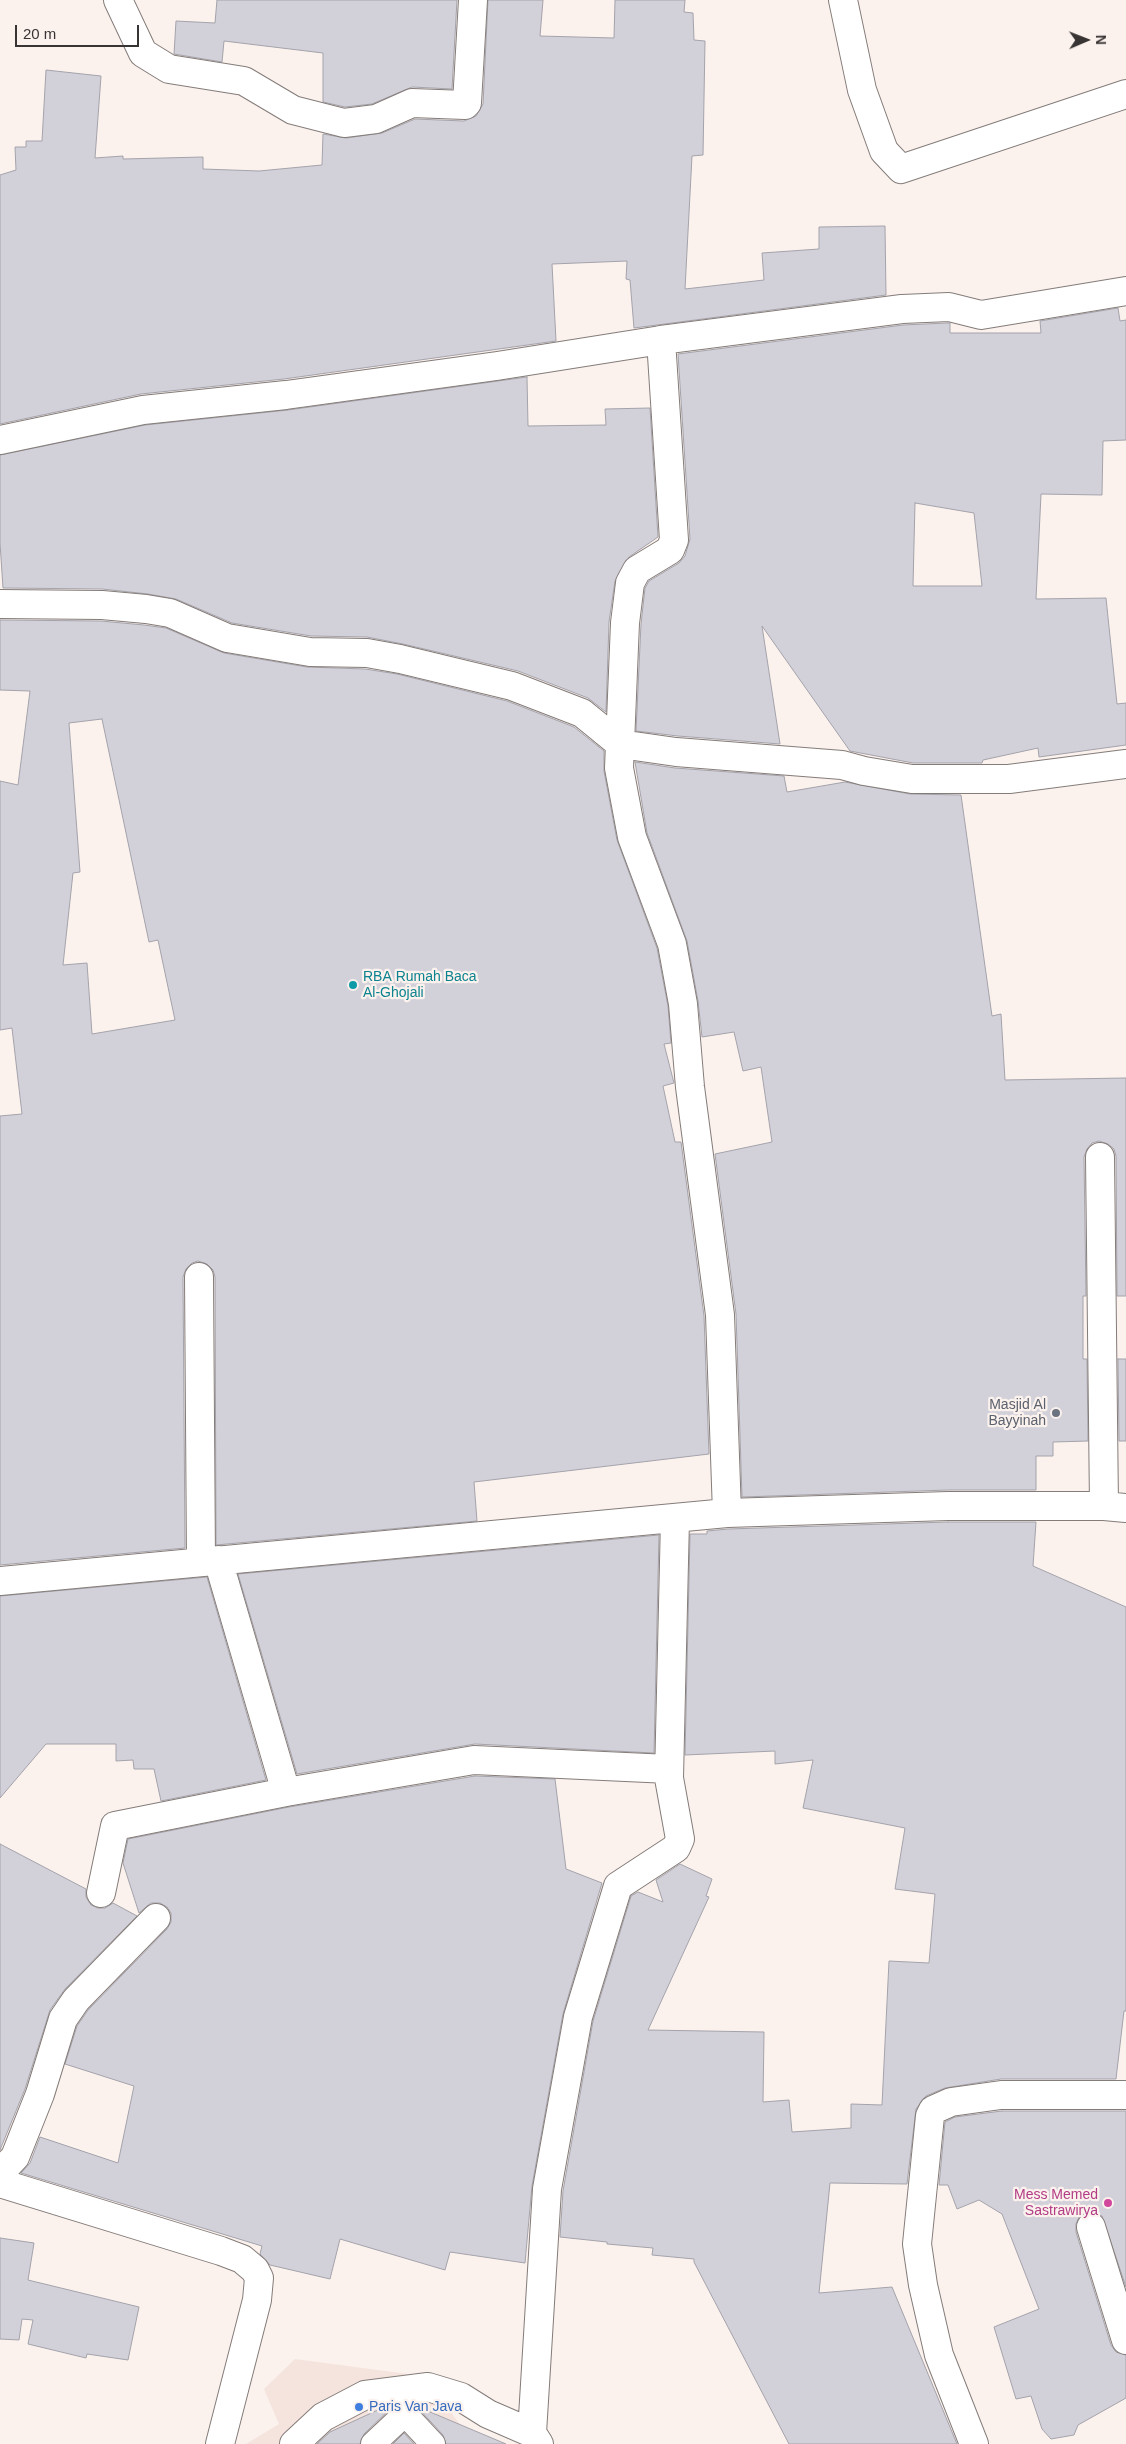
<!DOCTYPE html>
<style>
body{margin:0}
#map{position:relative;width:1126px;height:2444px;overflow:hidden;background:#fbf2ee;font-family:Arial,sans-serif}
canvas{display:block}
.north{position:absolute;left:1061px;top:15px;width:50px;height:50px;-webkit-text-stroke:4px #fbf2ee;paint-order:stroke;rotate:89deg;font-size:14px;font-weight:700;line-height:20px;text-align:center;color:#383433}
.north::after{content:'';display:block;margin:auto;width:18px;height:22px;background:#383433;clip-path:polygon(50% 0,100% 100%,50% 72%,0 100%)}
.scale{position:absolute;left:15px;top:25px;width:124px;height:22px;box-sizing:border-box;border:2px solid #383433;border-top:0;padding-left:6px;font-size:15px;line-height:18px;white-space:nowrap;color:#383433;-webkit-text-stroke:4px #fbf2ee;paint-order:stroke}
</style>
<div id="map">
<canvas width="1126" height="2444"></canvas>
<div class="north">N</div>
<div class="scale">20 m</div>
</div>
<script>
const c = document.querySelector('canvas').getContext('2d');
c.lineJoin = 'round';
function fill(path, color) { c.fillStyle = color; c.fill(path, 'evenodd'); }
const shape = rows => new Path2D(rows.map(r => 'M' + r).join(''));
function strokePath(path, color, width, dash) { c.strokeStyle = color; c.lineWidth = width; c.lineCap = dash ? 'butt' : 'round'; c.setLineDash(dash || []); c.stroke(path); }
function drawText(font, color, halo, rows, align = 'center') {
  c.font = font + ' Arial,sans-serif'; c.lineWidth = 4.5; c.setLineDash([]); c.textBaseline = 'middle'; c.strokeStyle = halo; c.fillStyle = color; for (const [text, x, y, turn = 0] of rows) {
    c.save(); c.translate(x, y); c.rotate((+turn || 0) * Math.PI / 180); c.textAlign = isNaN(turn) ? turn : align; if (halo) c.strokeText(text, 0, 0); c.fillText(text, 0, 0); c.restore();
  }
}
const built = shape([
 [295,2359,423,2376,475,2444,246,2444,279,2424,264,2389]
]);
const building = shape([
 [217,0,457,0,452,89,412,87,372,104,345,107,323,102,323,53,224,41,222,62,174,54,176,21,215,23,217,0],
 [488,0,543,0,540,36,614,38,615,0,685,0,684,12,693,13,694,40,705,41,703,155,692,156,685,289,764,280,762,253,819,249,819,227,885,226,886,295,634,328,630,280,626,279,627,261,552,264,556,341,284,379,141,394,0,424,0,175,16,170,15,147,26,147,26,141,42,141,46,70,101,76,95,158,123,156,123,159,203,157,203,169,259,171,322,165,323,134,346,138,382,133,415,119,464,121,476,116,483,104,488,0],
 [1118,308,1120,321,1126,320,1126,440,1103,441,1102,495,1041,494,1036,599,1106,598,1117,704,1126,703,1126,745,1039,757,1038,748,983,760,982,763,913,763,850,751,762,626,780,744,678,736,636,731,641,624,645,588,649,581,679,563,685,556,690,539,678,354,903,325,947,323,950,323,950,333,1041,333,1040,321,1118,308],
 [915,503,974,513,982,586,913,586,915,503],
 [527,377,528,426,606,425,605,409,650,408,658,537,629,557,615,581,609,622,606,712,588,698,518,671,403,644,367,637,311,636,232,623,176,599,148,594,102,589,3,588,0,543,0,455,145,425,288,410,527,377],
 [0,620,101,621,144,625,166,628,224,653,307,667,365,669,397,674,507,701,574,727,604,751,604,771,617,840,657,948,668,1006,671,1043,664,1044,674,1083,663,1086,675,1142,681,1142,704,1316,709,1454,474,1482,477,1521,216,1545,215,1277,213,1270,207,1264,198,1261,192,1263,186,1269,183,1277,185,1548,0,1565,0,1116,22,1114,12,1028,0,1030,0,781,18,785,30,691,0,690,0,620],
 [102,719,149,942,158,940,175,1020,92,1034,87,963,63,965,73,873,80,872,69,723,102,719],
 [635,762,675,768,784,776,787,792,845,782,910,794,961,795,992,1016,1001,1014,1005,1080,1126,1078,1126,1296,1117,1296,1116,1156,1114,1149,1108,1144,1099,1141,1092,1143,1087,1149,1084,1157,1086,1296,1083,1296,1083,1359,1087,1359,1088,1441,1053,1442,1053,1456,1036,1456,1036,1490,948,1490,742,1497,736,1314,715,1154,772,1142,761,1067,743,1071,734,1032,702,1037,698,1001,687,941,647,833,635,762],
 [1118,1359,1126,1359,1126,1441,1119,1441,1118,1359],
 [948,1522,1036,1522,1033,1566,1126,1607,1126,2011,1124,2011,1116,2079,1001,2079,945,2088,926,2096,916,2109,907,2184,830,2183,819,2293,892,2287,957,2444,789,2444,694,2262,694,2259,652,2255,653,2248,607,2244,607,2242,560,2237,563,2191,593,2021,631,1896,638,1892,663,1902,656,1880,680,1864,712,1879,706,1896,709,1897,648,2030,764,2032,763,2102,789,2100,792,2132,851,2128,851,2104,882,2105,889,1961,929,1963,935,1894,895,1889,905,1828,803,1808,813,1760,775,1764,775,1751,685,1755,690,1534,707,1534,707,1531,728,1529,948,1522],
 [659,1535,654,1753,475,1744,297,1774,238,1574,659,1535],
 [207,1577,266,1780,161,1801,154,1769,134,1769,133,1760,116,1761,116,1744,46,1744,0,1798,0,1596,207,1577],
 [475,1776,555,1779,566,1869,602,1883,563,2014,532,2186,525,2263,450,2252,445,2270,340,2239,330,2279,270,2265,260,2254,262,2246,21,2173,30,2163,40,2137,118,2163,134,2086,65,2064,77,2026,88,2010,167,1929,171,1922,171,1913,167,1907,160,1903,151,1903,139,1913,123,1863,128,1839,289,1807,475,1776],
 [0,1844,86,1889,86,1897,91,1905,98,1908,105,1908,113,1903,137,1916,65,1989,50,2010,25,2089,0,2150,0,1844],
 [1002,2111,1126,2111,1126,2287,1102,2216,1095,2212,1087,2212,1079,2217,1076,2224,1076,2232,1111,2345,1116,2352,1126,2355,1126,2398,1078,2425,1074,2435,1051,2439,1042,2429,1031,2396,1016,2399,994,2327,1039,2309,1002,2214,979,2200,957,2209,948,2185,939,2185,945,2122,955,2117,1002,2111],
 [0,2238,34,2243,28,2280,139,2307,128,2360,87,2354,86,2358,28,2344,33,2320,22,2319,19,2340,0,2339,0,2238],
 [416,2406,506,2444,446,2444,443,2435,416,2406],
 [392,2407,364,2434,360,2444,317,2444,330,2432,380,2409,392,2407],
 [404,2433,414,2444,393,2444,404,2433]
]);
const lane = shape([
 [373,2444,405,2414,433,2444]
]);
const street = shape([
 [118,0,143,53,169,69,244,81,293,110,344,123,376,119,412,103,465,105,467,103,473,0],
 [843,0,862,90,884,151,901,169,1126,94],
 [661,340,902,309,949,307,981,315,1126,291],
 [0,440,143,410,286,395,497,366,661,340,674,540,670,550,637,570,630,583,625,623,619,768,632,837,672,944,683,1004,690,1087,720,1315,727,1513],
 [0,604,102,605,146,609,170,613,227,638,310,652,367,653,400,659,512,686,582,713,620,744,676,752,842,765,864,771,912,779,1009,779,1126,764],
 [1100,1157,1104,1506],
 [199,1277,201,1562],
 [218,1560,286,1792],
 [0,1581,727,1513,948,1506,1104,1506,1126,1508],
 [101,1893,115,1826,286,1792,474,1760,669,1769],
 [0,2173,15,2157,40,2094,63,2019,76,2000,156,1918],
 [0,2183,221,2251,242,2259,255,2270,259,2278,257,2300,220,2444],
 [1091,2227,1126,2340],
 [532,2433,547,2189,578,2017,618,1886,676,1848,680,1839,669,1778,675,1519],
 [294,2444,323,2417,365,2395,428,2387,461,2397,488,2414,532,2433,539,2444],
 [974,2444,939,2355,923,2285,917,2244,930,2116,933,2110,951,2102,1001,2095,1126,2095]
]);
const markers = [
 [353,985,5,"#0f9aa8"],
 [1056,1413,5,"#6b7280"],
 [1108,2203,5,"#d1479c"],
 [359,2407,5,"#3f7fe0"]
];
const cultureNames = [
 ["RBA Rumah Baca",363,977],
 ["Al-Ghojali",363,993]
];
const worshipNames = [
 ["Masjid Al",1046,1405],
 ["Bayyinah",1046,1421]
];
const hotelNames = [
 ["Mess Memed",1098,2195],
 ["Sastrawirya",1098,2211]
];
const shopNames = [
 ["Paris Van Java",369,2407]
];
fill(built, '#f5e4de');
fill(building, '#d2d0d9');
strokePath(building, '#a4a2aa', 1);
strokePath(lane, '#847c79', 26);
strokePath(street, '#847c79', 30);
strokePath(lane, '#fff', 24);
strokePath(street, '#fff', 28);
for (const [x, y, r, color] of markers) { const dot = new Path2D(); dot.arc(x, y, r, 0, 2 * Math.PI); c.fillStyle = color; c.fill(dot); strokePath(dot, '#fbf2ee', 2); }
drawText('14px', '#0d838f', '#fbf2ee', cultureNames, 'left');
drawText('14px', '#5b616d', '#fbf2ee', worshipNames, 'right');
drawText('14px', '#b23c85', '#fbf2ee', hotelNames, 'right');
drawText('14px', '#366cbe', '#fbf2ee', shopNames, 'left');
</script>
